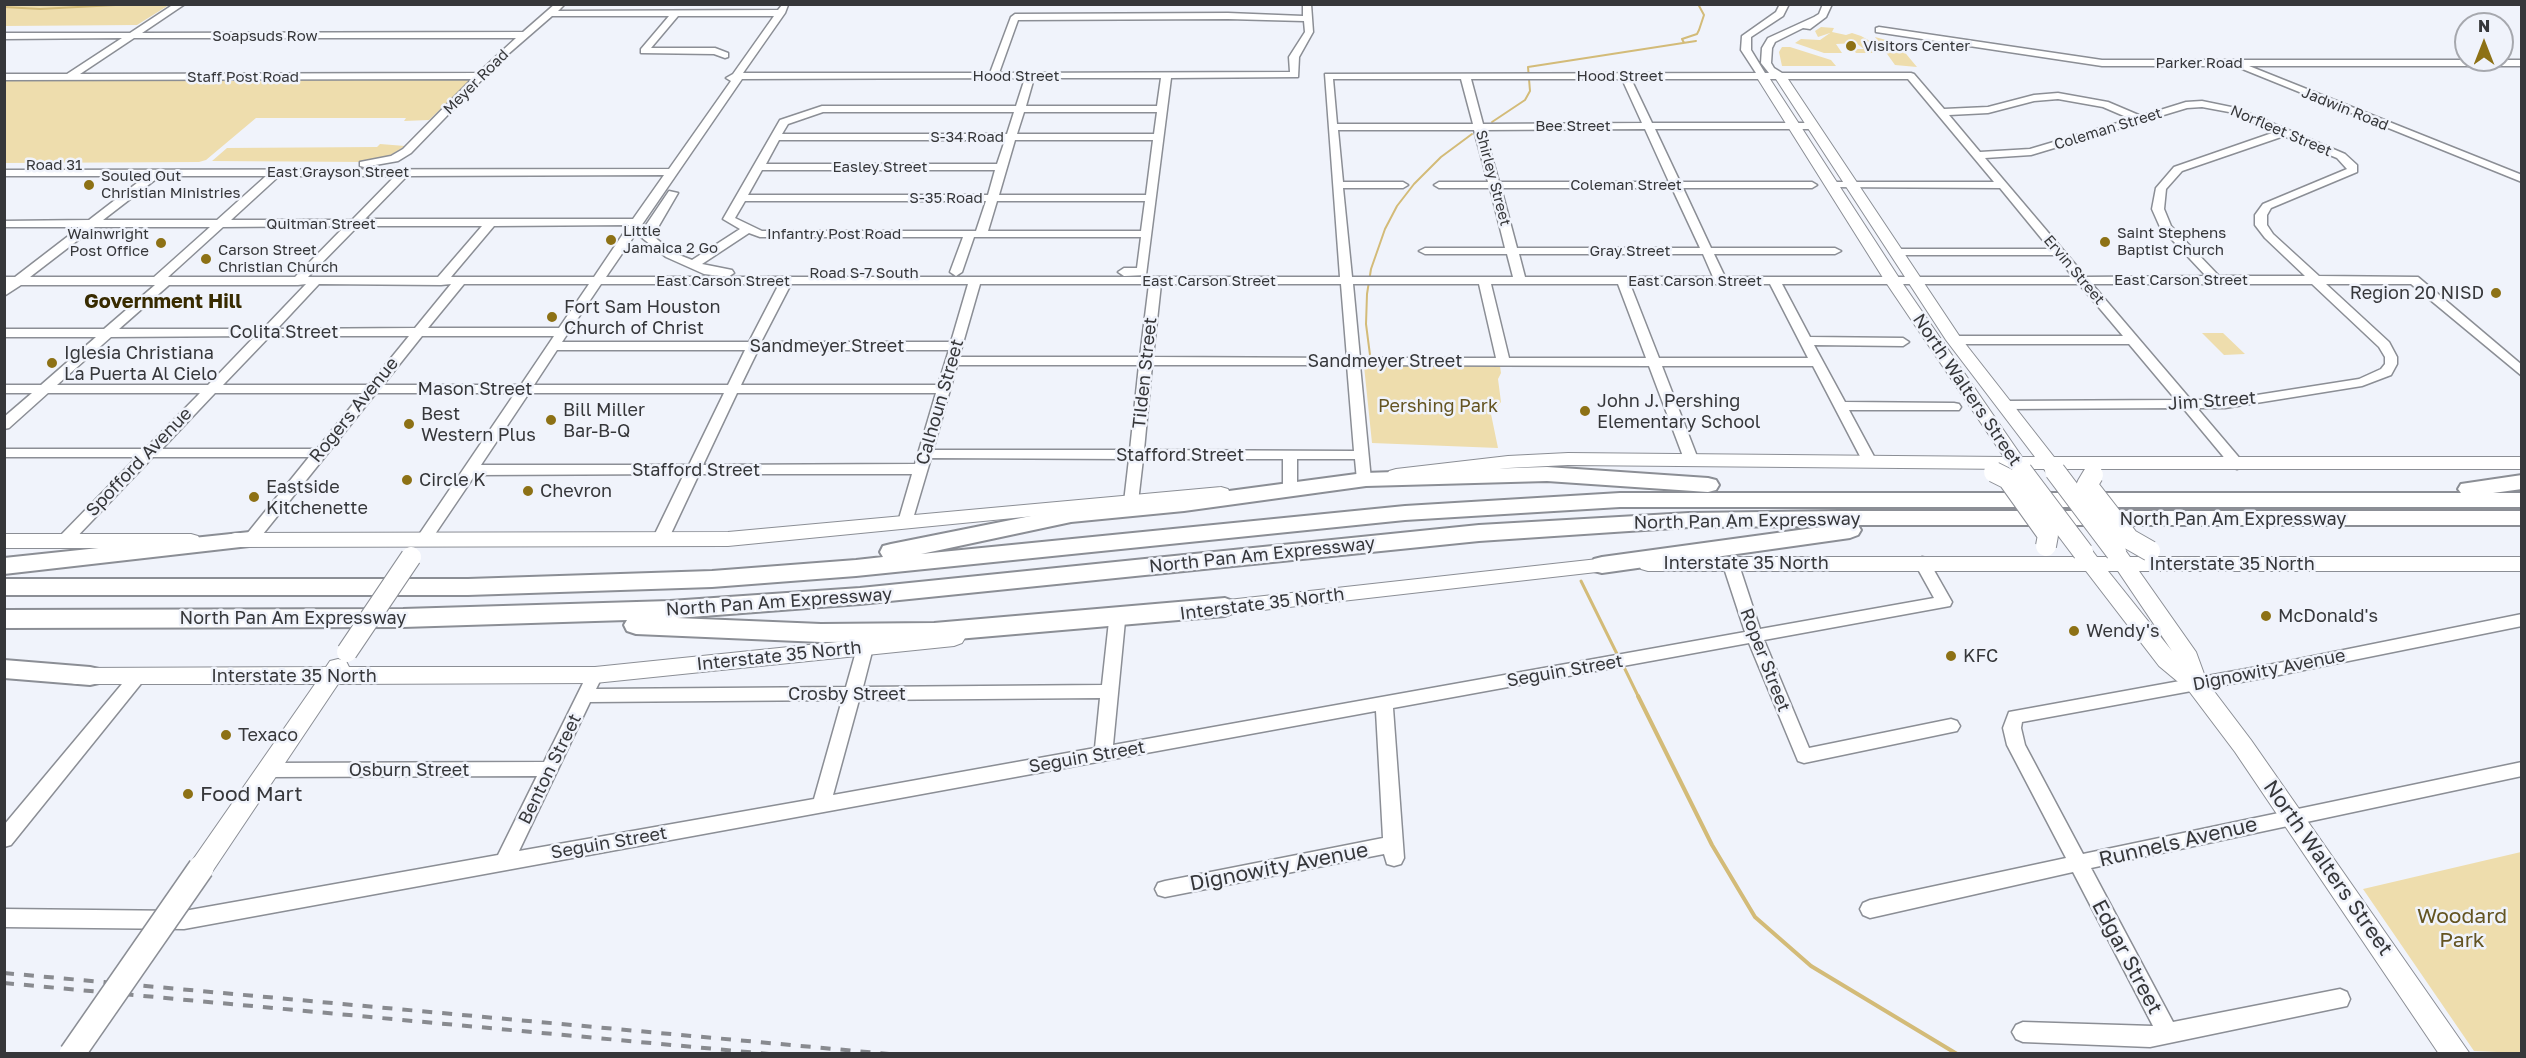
<!DOCTYPE html>
<style>
body{margin:0}
#map{position:relative;width:2526px;height:1058px;overflow:hidden;background:#f0f3fb;font-family:"Golos Text",sans-serif}
canvas{display:block}
.frame{position:absolute;inset:0;border:6px solid #36373a;pointer-events:none}
.north{position:absolute;left:2454px;top:12px;width:60px;height:60px;box-sizing:border-box;background:#f0f3fb;border:2px solid #a6a8ae;border-radius:50%;rotate:0deg;font-size:16px;font-weight:700;line-height:24px;text-align:center;color:#36373a}
.north::after{content:'';display:block;margin:auto;width:21px;height:27px;background:#8d7115;clip-path:polygon(50% 0,100% 100%,50% 72%,0 100%)}
</style>
<div id="map">
<canvas width="2526" height="1058"></canvas>
<div class="frame"></div>
<div class="north">N</div>
</div>
<script>
const c = document.querySelector('canvas').getContext('2d');
c.lineJoin = 'round';
function fill(path, color) { c.fillStyle = color; c.fill(path, 'evenodd'); }
const shape = rows => new Path2D(rows.map(r => 'M' + r).join(''));
function strokePath(path, color, width, dash) { c.strokeStyle = color; c.lineWidth = width; c.lineCap = dash ? 'butt' : 'round'; c.setLineDash(dash || []); c.stroke(path); }
function drawText(font, color, halo, rows, align = 'center') {
  c.font = font + ' "Golos Text",sans-serif'; c.lineWidth = 5; c.setLineDash([]); c.textBaseline = 'middle'; c.strokeStyle = halo; c.fillStyle = color; for (const [text, x, y, turn = 0] of rows) {
    c.save(); c.translate(x, y); c.rotate((+turn || 0) * Math.PI / 180); c.textAlign = isNaN(turn) ? turn : align; if (halo) c.strokeText(text, 0, 0); c.fillText(text, 0, 0); c.restore();
  }
}
const green = shape([
 [4,5,5,4,169,5,137,25,5,26],
 [1821,27,1834,28,1832,32,1846,35,1852,33,1861,36,1870,41,1880,53,1856,53,1853,49,1864,49,1856,43,1836,44,1842,53,1824,53,1795,43,1801,39,1820,40,1830,33,1818,37,1815,31],
 [1875,37,1897,43,1917,67,1895,65],
 [1790,47,1831,60,1836,66,1782,66,1779,52,1782,47],
 [4,78,472,78,472,79,429,120,404,121,406,118,256,118,206,160,199,162,5,163],
 [380,144,405,146,386,158,369,162,212,161,227,148,377,147],
 [2202,333,2223,333,2245,354,2224,355],
 [1364,366,1500,366,1501,373,1498,379,1501,402,1491,414,1498,448,1372,443],
 [2521,852,2521,1053,2474,1051,2363,889]
]);
const streamFar2 = shape([
 [4,7,40,9,134,4],
 [1684,43,1682,39,1697,34,1699,30,1704,15,1698,4],
 [1492,122,1525,100,1530,91,1528,67,1696,41],
 [1370,355,1366,324,1367,294,1371,269,1385,229,1397,206,1414,184,1441,157,1472,134]
]);
const streamFar1 = shape([
 [1581,581,1619,658],
 [1622,663,1639,698]
]);
const stream = shape([
 [1638,696,1712,845,1755,917,1811,966,1957,1054]
]);
const minor = shape([
 [174,4,185,4,142,33,523,32,555,4,565,4,558,11,778,10,782,5,788,5,785,13,743,73,990,73,1011,17,1015,14,1228,13,1303,16,1303,4,1311,4,1313,32,1299,57,1298,77,1171,78,1146,275,1124,276,1118,272,1124,268,1137,268,1141,237,974,237,962,272,956,276,950,272,963,237,760,237,749,233,702,264,732,270,734,273,728,277,704,274,666,257,641,237,644,228,669,191,678,193,653,236,674,253,692,260,740,229,723,219,780,120,822,106,1016,106,1025,78,742,79,606,277,1340,277,1325,74,1756,73,1741,50,1742,36,1776,12,1780,4,1789,4,1783,16,1751,37,1751,50,1765,73,1769,73,1761,63,1762,48,1768,38,1814,17,1819,14,1823,4,1832,4,1826,17,1810,29,1803,28,1775,42,1772,48,1771,63,1774,68,1782,73,1911,73,1914,74,1944,109,1988,107,2034,95,2058,93,2108,102,2141,116,2186,102,2202,101,2236,108,2345,154,2357,165,2357,172,2271,208,2267,215,2267,225,2273,234,2319,276,2418,277,2522,365,2522,376,2411,284,2326,284,2389,342,2397,357,2397,364,2391,375,2362,386,2225,408,2197,408,2242,461,2244,464,2242,467,2237,469,2232,467,2183,408,2005,409,1998,405,2005,401,2176,400,2129,344,1954,344,1948,340,1954,336,2123,336,2079,284,1782,284,1810,337,1903,338,1909,342,1903,346,1814,345,1845,402,1954,403,1959,404,1961,407,1959,410,1849,410,1877,462,1870,466,1863,462,1813,366,1662,366,1698,459,1691,463,1684,459,1649,366,1360,365,1371,480,1364,485,1357,480,1355,459,1297,459,1297,487,1290,492,1283,487,1283,459,1143,459,1138,502,1131,507,1124,502,1129,459,931,458,912,522,905,527,898,522,912,474,699,474,668,540,660,545,652,540,684,474,475,475,429,543,424,544,416,539,515,393,376,393,255,544,250,545,242,540,309,457,153,457,69,545,64,546,59,545,56,541,59,537,137,457,4,457,4,449,145,449,200,393,48,393,9,428,4,429,4,417,32,393,4,393,4,385,41,385,96,337,4,337,4,329,104,329,155,285,21,285,4,296,4,277,15,277,80,227,4,227,4,221,89,220,146,176,4,176,4,170,669,169,731,81,726,78,733,74,774,16,678,16,651,48,715,48,728,53,728,57,725,58,714,54,641,53,641,49,669,16,552,16,499,62,411,153,398,161,364,167,360,166,360,162,391,156,403,149,472,79,4,80,4,74,67,74,122,38,4,39,4,33,130,33,174,4],
 [1228,19,1304,21,1305,32,1289,57,1290,72,999,73,1018,20,1228,19],
 [134,38,516,38,478,73,80,74,134,38],
 [1034,78,1161,78,1157,106,1026,106,1034,78],
 [1333,79,1461,79,1473,124,1337,124,1333,79],
 [1471,79,1622,79,1642,123,1483,124,1471,79],
 [1631,79,1908,79,1994,182,1831,182,1827,183,1827,187,2000,188,2050,249,1896,249,1890,252,1896,255,2056,255,2073,277,1725,277,1714,254,1835,254,1841,251,1835,248,1711,248,1683,188,1812,188,1817,185,1812,182,1680,182,1655,129,1813,129,1818,126,1813,123,1652,123,1631,79],
 [2058,99,2103,107,2131,119,2030,149,1980,152,1949,115,1988,113,2034,101,2058,99],
 [2202,107,2229,112,2275,132,2174,167,2156,188,2152,209,2160,227,2206,276,2086,277,1985,158,2031,155,2187,108,2202,107],
 [823,112,1014,112,1007,134,782,134,788,124,823,112],
 [1024,112,1157,112,1154,134,1017,134,1024,112],
 [1645,129,1669,182,1499,182,1484,130,1645,129],
 [1338,130,1474,130,1488,182,1439,182,1434,185,1439,188,1490,188,1505,248,1425,248,1419,251,1425,254,1507,254,1513,277,1352,277,1343,188,1403,188,1408,185,1403,182,1343,182,1338,130],
 [2284,136,2337,158,2347,169,2263,204,2255,215,2255,225,2265,238,2305,276,2219,276,2171,226,2164,209,2166,189,2182,171,2284,136],
 [779,140,1005,140,997,164,766,164,779,140],
 [1015,140,1153,140,1146,195,999,195,1015,140],
 [762,170,995,170,988,195,748,195,762,170],
 [664,175,633,219,365,219,407,176,664,175],
 [160,176,266,176,217,220,103,220,160,176],
 [279,176,395,176,352,220,231,220,279,176],
 [1501,188,1672,188,1700,248,1517,248,1501,188],
 [745,201,986,201,976,231,762,231,735,218,745,201],
 [997,201,1145,201,1141,231,988,231,997,201],
 [629,225,594,277,451,277,494,226,629,225],
 [345,226,295,277,168,277,223,227,345,226],
 [358,226,482,226,438,277,308,277,358,226],
 [95,227,210,227,154,277,30,277,95,227],
 [1519,254,1703,254,1713,277,1525,277,1519,254],
 [319,284,441,285,451,284,415,328,277,329,319,284],
 [464,284,589,284,559,328,428,328,464,284],
 [601,284,779,284,749,342,562,342,601,284],
 [791,284,968,284,951,342,761,342,791,284],
 [980,284,1149,284,1140,357,959,357,980,284],
 [1161,284,1341,284,1347,358,1153,357,1161,284],
 [1353,284,1479,284,1496,358,1360,358,1353,284],
 [1491,284,1618,284,1646,358,1509,358,1491,284],
 [1630,284,1770,284,1808,358,1659,358,1630,284],
 [2092,284,2312,284,2379,347,2385,357,2385,364,2381,369,2359,379,2225,400,2191,400,2092,284],
 [298,285,306,284,263,329,119,329,169,285,298,285],
 [255,336,208,385,57,385,111,337,255,336],
 [270,336,409,336,369,385,223,385,270,336],
 [422,336,554,336,521,385,383,385,422,336],
 [557,350,745,350,728,385,534,385,557,350],
 [758,350,949,350,938,385,741,385,758,350],
 [957,365,1139,365,1130,450,933,450,957,365],
 [1152,365,1347,365,1354,451,1144,450,1152,365],
 [215,393,362,393,317,449,162,449,215,393],
 [529,393,724,393,689,465,481,465,529,393],
 [737,393,936,393,915,464,703,465,737,393],
 [1879,27,2102,60,2522,60,2522,66,2249,66,2522,175,2522,182,2235,66,2102,66,1876,32,1876,28,1879,27],
 [1730,557,1738,562,1760,629,1934,598,1914,562,1922,557,1927,558,1952,602,1950,606,1764,640,1809,748,1951,719,1957,721,1960,726,1957,731,1804,763,1798,761,1749,643,1393,708,1404,858,1401,864,1394,866,1387,864,1384,854,1165,897,1158,895,1155,889,1158,883,1165,881,1383,838,1376,711,184,929,4,927,4,909,184,911,498,855,537,776,268,777,262,775,259,770,262,765,268,763,544,762,587,675,589,671,595,669,601,671,603,675,596,689,846,687,857,648,859,644,865,642,871,644,873,648,863,687,1102,685,1109,621,1111,617,1117,615,1123,617,1125,621,1113,745,1745,632,1722,562,1730,557],
 [1100,698,1095,748,833,795,859,700,1100,698],
 [842,700,814,799,519,851,590,702,842,700],
 [2522,614,2522,626,2279,675,2022,722,2021,728,2025,745,2083,854,2522,762,2522,776,2091,868,2173,1022,2340,989,2347,992,2350,999,2347,1006,2150,1047,2023,1042,2016,1039,2012,1032,2016,1025,2023,1022,2153,1026,2073,872,1870,918,1863,915,1860,909,1863,903,1870,900,2066,858,2007,745,2003,728,2009,712,2279,663,2522,614],
 [138,670,144,672,146,676,144,680,11,845,4,847,4,825,132,672,138,670]
]);
const major = shape([
 [1762,72,1768,76,1901,281,2022,457,2035,457,1946,340,1774,76,1776,73,1784,73,1960,337,2054,457,2522,457,2522,469,2063,469,2062,475,2055,477,2048,475,2044,469,2030,469,2021,475,2012,469,1568,465,1508,468,1396,481,1389,479,1387,475,1389,471,1396,469,1508,456,1568,453,2004,457,1885,281,1756,76,1762,72],
 [1221,487,1228,489,1230,493,1228,497,728,546,235,547,228,545,225,540,228,535,235,533,728,532,1221,487],
 [4,534,191,534,198,536,201,541,198,546,191,548,4,548,4,534],
 [2084,547,2091,549,2097,557,2109,557,2111,550,2118,548,2125,550,2130,557,2522,557,2522,571,2139,571,2196,652,2207,682,2251,740,2470,1054,2439,1054,2235,752,2189,691,2159,666,2086,571,1648,571,1641,569,1638,564,1641,559,1648,557,2076,557,2074,554,2077,549,2084,547],
 [2108,571,2118,571,2172,651,2108,571],
 [1616,557,1623,559,1626,564,1623,569,1210,616,1203,614,1200,609,1203,604,1210,602,1616,557],
 [954,630,962,633,965,638,962,643,954,646,595,683,338,684,210,875,201,879,192,875,189,868,192,861,315,684,76,684,68,682,65,676,68,670,76,668,326,667,330,661,338,659,346,661,349,667,595,667,954,630]
]);
const highway = shape([
 [1547,467,1708,478,1716,480,1719,485,1716,490,1708,492,1547,481,1366,486,1184,511,1071,522,921,554,1405,506,1620,493,2461,493,2458,489,2461,484,2522,475,2522,489,2493,493,2522,493,2522,507,1620,507,1405,520,856,576,712,587,468,595,4,595,4,579,468,579,712,571,856,560,883,557,880,552,883,546,891,544,1071,508,1184,497,1364,473,1547,467],
 [1839,511,2522,511,2522,525,1858,525,1861,530,1858,535,1850,538,1602,573,1594,571,1590,565,1594,559,1602,557,1828,526,1689,527,1479,541,860,604,677,618,821,624,934,623,1225,598,1233,601,1237,607,1233,613,1225,616,934,641,821,642,636,634,627,631,624,625,627,620,403,627,4,628,4,610,403,609,670,601,860,588,1479,525,1689,513,1839,511],
 [250,532,258,535,261,540,258,545,4,574,4,558,250,532],
 [4,660,90,667,99,669,103,676,99,683,90,685,4,678,4,660]
]);
const rail = shape([
 [4,973,889,1054],
 [4,983,769,1054]
]);
const majorBridgeFar1 = shape([
 [2022,471,2083,552],
 [2055,471,2116,552],
 [1994,472,2008,479,2048,535,2046,546],
 [2093,475,2087,485,2129,539,2150,551],
 [347,652,411,557]
]);
const majorBridge = shape([
 [72,1054,201,868]
]);
const markers = [
 [1851,46,6,"#8d7115"],
 [89,185,6,"#8d7115"],
 [611,240,6,"#8d7115"],
 [2105,242,6,"#8d7115"],
 [161,243,6,"#8d7115"],
 [206,259,6,"#8d7115"],
 [2496,293,6,"#8d7115"],
 [552,317,6,"#8d7115"],
 [52,363,6,"#8d7115"],
 [1585,411,6,"#8d7115"],
 [551,420,6,"#8d7115"],
 [409,424,6,"#8d7115"],
 [407,480,6,"#8d7115"],
 [528,491,6,"#8d7115"],
 [254,497,6,"#8d7115"],
 [2266,616,6,"#8d7115"],
 [2074,631,6,"#8d7115"],
 [1951,656,6,"#8d7115"],
 [226,735,6,"#8d7115"],
 [188,794,6,"#8d7115"]
];
const farStreetnames = [
 ["Soapsuds Row",265,36],
 ["Parker Road",2199,63],
 ["Hood Street",1016,76],
 ["Hood Street",1620,76],
 ["Staff Post Road",243,77],
 ["Meyer Road",476,82,-45],
 ["Jadwin Road",2345,109,22],
 ["Bee Street",1573,126],
 ["Coleman Street",2108,129,-17],
 ["Norfleet Street",2281,131,23],
 ["S-34 Road",967,137],
 ["Road 31",54,165],
 ["Easley Street",880,167],
 ["East Grayson Street",338,172],
 ["Shirley Street",1493,178,75],
 ["Coleman Street",1626,185],
 ["S-35 Road",946,198],
 ["Quitman Street",321,224],
 ["Infantry Post Road",834,234],
 ["Gray Street",1630,251],
 ["Ervin Street",2074,270,50],
 ["Road S-7 South",864,273],
 ["East Carson Street",2181,280],
 ["East Carson Street",723,281],
 ["East Carson Street",1209,281],
 ["East Carson Street",1695,281]
];
const farPoinames = [
 ["Visitors Center",1863,46],
 ["Souled Out",101,176],
 ["Christian Ministries",101,193],
 ["Little",623,231],
 ["Jamaica 2 Go",623,248],
 ["Saint Stephens",2117,233],
 ["Baptist Church",2117,250],
 ["Wainwright",149,234,"right"],
 ["Post Office",149,251,"right"],
 ["Carson Street",218,250],
 ["Christian Church",218,267]
];
const poiNames = [
 ["Region 20 NISD",2484,293,"right"],
 ["Fort Sam Houston",564,307],
 ["Church of Christ",564,328],
 ["Iglesia Christiana",64,353],
 ["La Puerta Al Cielo",64,374],
 ["John J. Pershing",1597,401],
 ["Elementary School",1597,422],
 ["Bill Miller",563,410],
 ["Bar-B-Q",563,431],
 ["Best",421,414],
 ["Western Plus",421,435],
 ["Circle K",419,480],
 ["Eastside",266,487],
 ["Kitchenette",266,508],
 ["Chevron",540,491],
 ["McDonald's",2278,616],
 ["Wendy's",2086,631],
 ["KFC",1963,656],
 ["Texaco",238,735]
];
const streetNames = [
 ["Colita Street",284,332],
 ["Sandmeyer Street",827,346],
 ["Sandmeyer Street",1385,361],
 ["Tilden Street",1145,373,-84],
 ["Mason Street",475,389],
 ["North Walters Street",1967,390,56],
 ["Jim Street",2212,401,-4],
 ["Calhoun Street",940,402,-74],
 ["Rogers Avenue",354,410,-51],
 ["Stafford Street",1180,455],
 ["Spofford Avenue",139,462,-46],
 ["Stafford Street",696,470],
 ["North Pan Am Expressway",2233,519],
 ["North Pan Am Expressway",1747,521,-1],
 ["North Pan Am Expressway",1262,555,-6],
 ["Interstate 35 North",1746,563],
 ["Interstate 35 North",2232,564],
 ["North Pan Am Expressway",779,602,-4],
 ["Interstate 35 North",1262,604,-7],
 ["North Pan Am Expressway",293,618],
 ["Interstate 35 North",779,656,-6],
 ["Roper Street",1765,660,69],
 ["Dignowity Avenue",2269,670,-11],
 ["Seguin Street",1565,671,-10],
 ["Interstate 35 North",294,676],
 ["Crosby Street",847,694],
 ["Seguin Street",1087,757,-10],
 ["Benton Street",550,769,-64],
 ["Osburn Street",409,770],
 ["Seguin Street",609,843,-10]
];
const parkNames = [
 ["Pershing Park",1438,406]
];
const neighbourhoodNames = [
 ["Government Hill",163,302]
];
const nearPoinames = [
 ["Food Mart",200,794]
];
const nearStreetnames = [
 ["Runnels Avenue",2178,842,-13],
 ["Dignowity Avenue",1279,867,-11],
 ["North Walters Street",2328,868,55],
 ["Edgar Street",2127,957,62]
];
const nearParknames = [
 ["Woodard",2462,916],
 ["Park",2462,940]
];
fill(green, '#eeddad');
strokePath(streamFar2, '#d3bb78', 2);
strokePath(streamFar1, '#d3bb78', 3);
strokePath(stream, '#d3bb78', 4);
strokePath(minor, '#8b8e95', 3);
strokePath(major, '#8b8e95', 2);
strokePath(highway, '#8b8e95', 4);
fill(minor, '#fff');
fill(major, '#fff');
fill(highway, '#fff');
strokePath(rail, '#888a8f', 4, [10, 10]);
strokePath(majorBridgeFar1, '#8b8e95', 22, []);
strokePath(majorBridge, '#8b8e95', 28, []);
strokePath(majorBridgeFar1, '#fff', 20);
strokePath(majorBridge, '#fff', 25);
for (const [x, y, r, color] of markers) { const dot = new Path2D(); dot.arc(x, y, r, 0, 2 * Math.PI); c.fillStyle = color; c.fill(dot); strokePath(dot, '#f0f3fb', 2); }
drawText('15px', '#36373a', '#f0f3fb', farStreetnames);
drawText('15px', '#36373a', '#f0f3fb', farPoinames, 'left');
drawText('18px', '#36373a', '#f0f3fb', poiNames, 'left');
drawText('18px', '#36373a', '#f0f3fb', streetNames);
drawText('18px', '#645421', '#f0f3fb', parkNames);
drawText('bold 20px', '#382b00', '#f0f3fb', neighbourhoodNames);
drawText('21px', '#36373a', '#f0f3fb', nearPoinames, 'left');
drawText('21px', '#36373a', '#f0f3fb', nearStreetnames);
drawText('21px', '#645421', '#f0f3fb', nearParknames);
</script>
